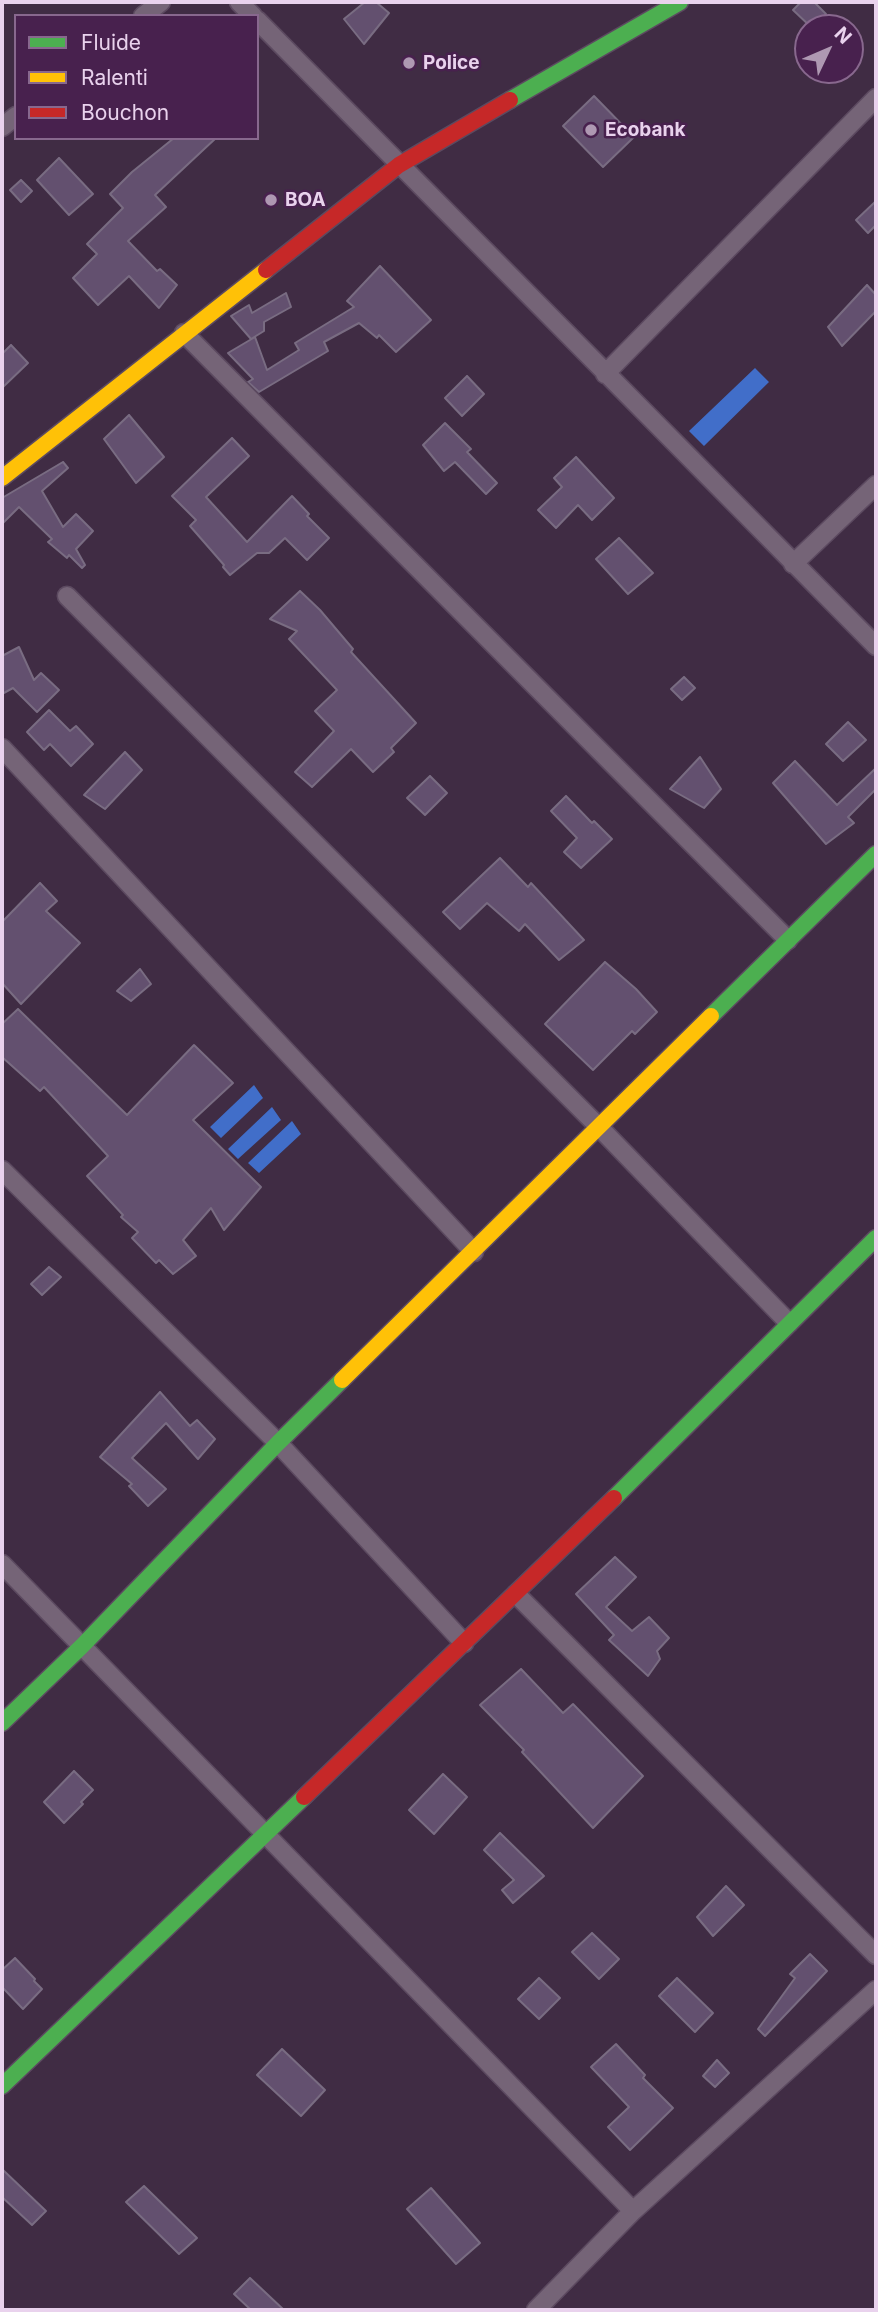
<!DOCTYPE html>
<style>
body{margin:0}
#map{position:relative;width:878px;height:2312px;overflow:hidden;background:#402c44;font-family:Inter,sans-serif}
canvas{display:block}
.frame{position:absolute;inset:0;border:4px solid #e9d2ed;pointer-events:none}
.legend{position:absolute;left:14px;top:14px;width:245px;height:126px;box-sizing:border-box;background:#48214e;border:2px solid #88688e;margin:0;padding:9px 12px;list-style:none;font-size:21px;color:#e9d2ed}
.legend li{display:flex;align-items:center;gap:14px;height:35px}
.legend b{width:35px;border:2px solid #88688e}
.north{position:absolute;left:794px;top:14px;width:70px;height:70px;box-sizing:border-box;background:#48214e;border:2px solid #88688e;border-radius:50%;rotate:46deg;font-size:19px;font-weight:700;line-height:28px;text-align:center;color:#e9d2ed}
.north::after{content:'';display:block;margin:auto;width:24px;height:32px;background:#ae98b2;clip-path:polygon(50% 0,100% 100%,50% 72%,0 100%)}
</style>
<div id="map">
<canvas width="878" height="2312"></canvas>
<div class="frame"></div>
<ul class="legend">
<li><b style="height:9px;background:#4caf50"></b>Fluide</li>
<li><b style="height:9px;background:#ffc107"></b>Ralenti</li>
<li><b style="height:9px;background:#c62828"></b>Bouchon</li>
</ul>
<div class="north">N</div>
</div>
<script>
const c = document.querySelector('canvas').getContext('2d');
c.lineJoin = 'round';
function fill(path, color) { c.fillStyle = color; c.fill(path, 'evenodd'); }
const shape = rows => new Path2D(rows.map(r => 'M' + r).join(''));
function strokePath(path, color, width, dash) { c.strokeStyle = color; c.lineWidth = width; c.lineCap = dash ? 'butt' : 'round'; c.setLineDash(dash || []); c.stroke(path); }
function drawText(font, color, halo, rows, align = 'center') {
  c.font = font + ' Inter,sans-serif'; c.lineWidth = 5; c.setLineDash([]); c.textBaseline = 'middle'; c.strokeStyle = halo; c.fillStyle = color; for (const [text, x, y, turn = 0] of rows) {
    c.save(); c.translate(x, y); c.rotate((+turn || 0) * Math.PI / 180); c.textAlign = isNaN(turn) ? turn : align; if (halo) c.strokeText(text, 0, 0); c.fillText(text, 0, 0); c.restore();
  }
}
const water = shape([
 [755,368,769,382,704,446,689,431],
 [254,1085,263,1098,221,1138,210,1127],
 [272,1107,281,1120,238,1159,228,1149],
 [292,1121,301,1134,259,1173,248,1163]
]);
const building = shape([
 [365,2,376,2,389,13,364,44,344,19,365,2],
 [801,2,814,2,826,14,812,28,793,10,801,2],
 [594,96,634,137,603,167,563,126,594,96],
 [174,138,216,138,155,195,166,207,128,241,157,271,160,269,177,285,159,308,129,276,98,305,73,278,97,254,87,244,123,208,110,194,132,172,174,138],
 [59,158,93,194,69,215,37,180,59,158],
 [21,180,32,191,21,202,10,190,21,180],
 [876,201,876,225,868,233,856,220,876,201],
 [380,266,431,320,396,352,379,335,377,338,359,323,324,342,328,351,259,392,248,382,253,379,228,353,255,337,267,370,299,350,295,343,354,307,347,301,380,266],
 [867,285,876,295,876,311,842,346,828,327,867,285],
 [286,293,291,307,264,322,264,331,251,339,231,316,249,305,252,313,286,293],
 [11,345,28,363,2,388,2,354,11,345],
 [467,376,484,394,462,416,445,398,467,376],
 [129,415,164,457,136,483,104,439,129,415],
 [445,423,471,449,467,452,497,483,486,494,455,462,444,471,423,445,445,423],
 [232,438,249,456,206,497,247,542,292,496,309,514,307,516,329,538,307,560,285,538,269,553,257,553,230,575,223,567,224,565,190,526,196,520,172,496,232,438],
 [576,457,614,498,592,520,578,505,556,528,538,510,562,487,554,478,576,457],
 [63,462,68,468,42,491,63,527,76,514,93,531,76,549,85,565,82,568,69,555,67,558,48,542,52,539,19,507,2,524,2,498,63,462],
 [619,538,653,573,628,594,596,559,619,538],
 [300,591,320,610,353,649,351,652,416,723,391,748,394,752,373,772,351,749,312,787,295,772,334,731,315,711,337,690,289,639,297,631,270,619,300,591],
 [19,647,34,680,41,673,59,690,37,712,13,688,2,694,2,656,19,647],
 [684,677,695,688,682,700,671,689,684,677],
 [49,710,70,731,76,726,93,744,71,766,50,744,44,750,27,732,49,710],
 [848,722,866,740,843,761,826,744,848,722],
 [125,752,142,770,105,809,84,795,125,752],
 [700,757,721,789,704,808,670,789,700,757],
 [795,761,837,805,876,768,876,789,848,817,854,823,826,844,773,783,795,761],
 [430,776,447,793,425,815,407,798,430,776],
 [566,796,592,823,594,821,612,839,581,868,564,852,577,838,551,811,566,796],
 [500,858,528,887,531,883,584,940,559,960,525,924,519,931,487,903,460,929,443,912,500,858],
 [40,883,57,901,46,911,80,943,21,1004,2,983,2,922,40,883],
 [605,962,636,989,657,1012,635,1034,632,1031,593,1070,545,1024,605,962],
 [140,969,151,984,131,1001,117,991,140,969],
 [18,1009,127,1115,194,1045,233,1083,193,1120,261,1187,224,1230,211,1208,183,1240,196,1256,173,1274,159,1260,156,1263,132,1238,138,1232,121,1217,123,1215,87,1176,108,1156,44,1087,40,1091,2,1057,2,1024,18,1009],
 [49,1267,61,1277,42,1295,31,1284,49,1267],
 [160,1392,190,1426,197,1420,215,1439,198,1459,166,1423,132,1458,166,1489,148,1506,129,1486,132,1484,100,1457,160,1392],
 [615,1557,636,1577,606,1607,632,1631,649,1617,669,1638,657,1651,660,1659,648,1676,609,1640,614,1635,576,1594,615,1557],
 [521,1669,563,1713,573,1704,643,1776,593,1828,522,1752,524,1750,480,1705,521,1669],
 [74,1771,93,1790,81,1802,83,1804,64,1823,44,1802,74,1771],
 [443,1774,467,1797,434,1834,409,1810,443,1774],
 [500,1833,544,1876,513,1903,502,1890,514,1880,484,1850,500,1833],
 [726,1886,744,1905,713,1936,697,1917,726,1886],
 [592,1933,619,1959,599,1979,572,1952,592,1933],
 [810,1954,827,1971,765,2036,758,2029,795,1978,790,1974,810,1954],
 [15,1958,35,1979,34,1981,42,1989,23,2009,2,1987,2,1970,15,1958],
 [539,1978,560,1998,539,2019,518,1999,539,1978],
 [677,1978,713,2013,695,2032,659,1996,677,1978],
 [616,2044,645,2075,643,2078,673,2108,630,2150,608,2127,629,2107,591,2067,616,2044],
 [282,2049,325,2090,301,2116,257,2075,282,2049],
 [717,2060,729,2073,715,2087,703,2076,717,2060],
 [2,2169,46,2211,32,2225,2,2197,2,2169],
 [144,2186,197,2238,179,2254,126,2202,144,2186],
 [431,2188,480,2243,456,2264,407,2209,431,2188],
 [250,2278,284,2310,251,2310,234,2294,250,2278]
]);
const street = shape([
 [239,2,253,16],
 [143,16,161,2],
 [257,20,876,646],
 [2,127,16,116],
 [184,333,788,940],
 [605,374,876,98],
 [793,564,876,485],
 [67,596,599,1127,789,1323],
 [2,748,474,1252],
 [2,1170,278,1443,464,1643],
 [2,1564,633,2211],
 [516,1594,876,1955],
 [536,2310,633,2211,876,1990]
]);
const fast = shape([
 [510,100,680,2],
 [711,1016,876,854],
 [614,1498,876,1238],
 [2,1723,82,1646,278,1443,342,1380],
 [2,2086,304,1797]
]);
const slow = shape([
 [2,478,266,270],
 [342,1380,711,1016]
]);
const jam = shape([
 [266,270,399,165,510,100],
 [304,1797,614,1498]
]);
const markers = [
 [409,63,7,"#ae98b2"],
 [591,130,7,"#ae98b2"],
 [271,200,7,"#ae98b2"]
];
const poiNames = [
 ["Police",423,63],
 ["Ecobank",605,130],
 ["BOA",285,200]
];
fill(water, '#416ec9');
fill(building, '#63506f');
strokePath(building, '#796c82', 2);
strokePath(street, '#5c4a60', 21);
strokePath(fast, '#5c4a60', 19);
strokePath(slow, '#5c4a60', 19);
strokePath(jam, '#5c4a60', 19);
strokePath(street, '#756477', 18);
strokePath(fast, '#4caf50', 16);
strokePath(slow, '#ffc107', 16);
strokePath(jam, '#c62828', 16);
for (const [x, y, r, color] of markers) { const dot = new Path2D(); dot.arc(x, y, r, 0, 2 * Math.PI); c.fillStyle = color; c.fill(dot); strokePath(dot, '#48214e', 2.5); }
drawText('bold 19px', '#e9d2ed', '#48214e', poiNames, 'left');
</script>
